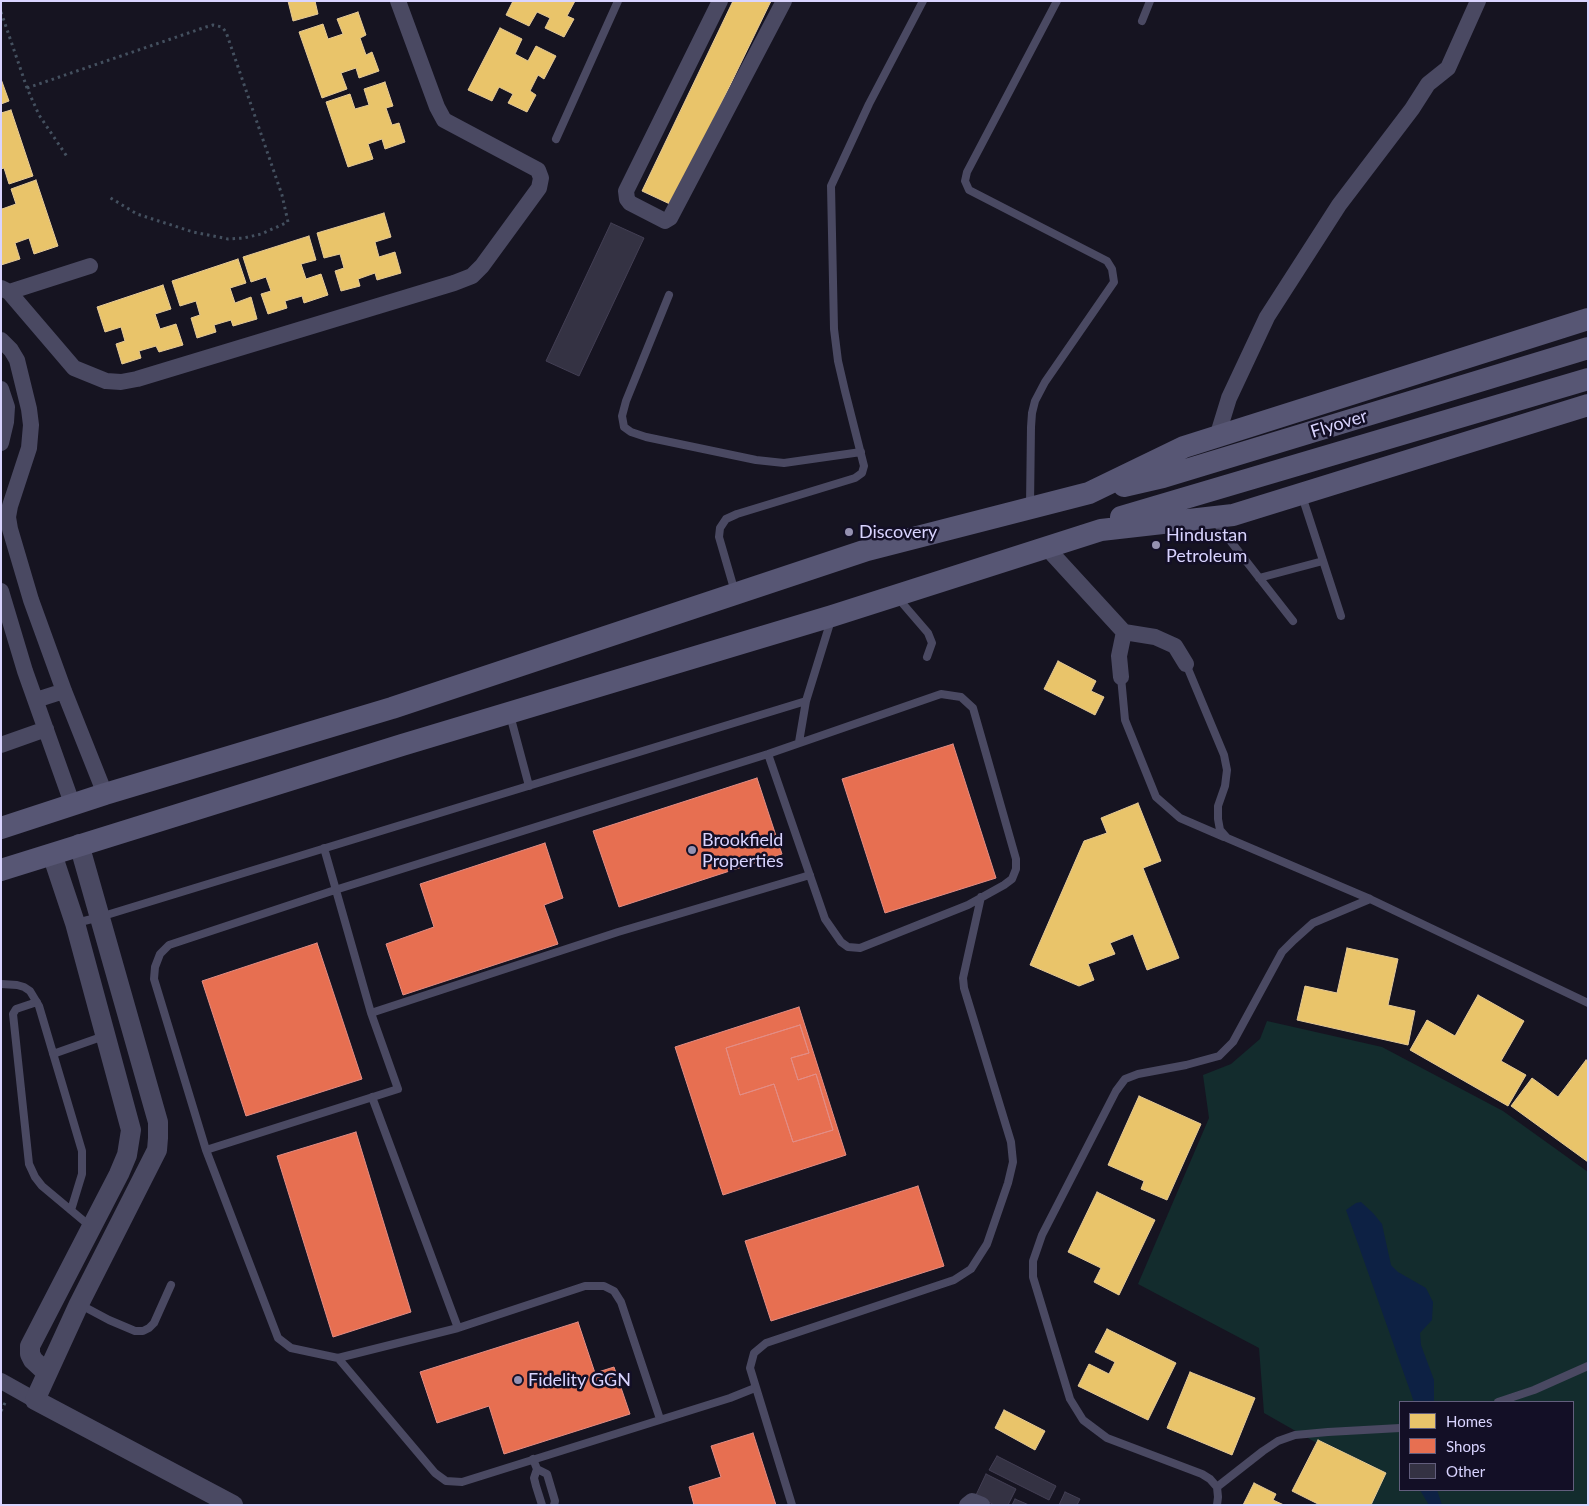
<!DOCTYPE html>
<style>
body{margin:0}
#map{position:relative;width:1589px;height:1506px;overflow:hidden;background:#161421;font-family:Lato,sans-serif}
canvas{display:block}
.frame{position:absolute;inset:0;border:2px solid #d9d4ff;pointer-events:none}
.legend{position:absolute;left:1399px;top:1401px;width:175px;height:90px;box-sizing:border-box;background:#130f26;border:1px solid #625e7d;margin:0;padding:6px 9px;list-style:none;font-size:15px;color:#d9d4ff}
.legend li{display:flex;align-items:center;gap:10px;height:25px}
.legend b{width:25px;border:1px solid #625e7d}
</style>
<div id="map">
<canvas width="1589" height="1506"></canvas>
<div class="frame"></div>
<ul class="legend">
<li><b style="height:14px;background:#e9c46a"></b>Homes</li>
<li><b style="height:14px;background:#e76f51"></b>Shops</li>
<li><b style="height:14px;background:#343243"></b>Other</li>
</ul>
</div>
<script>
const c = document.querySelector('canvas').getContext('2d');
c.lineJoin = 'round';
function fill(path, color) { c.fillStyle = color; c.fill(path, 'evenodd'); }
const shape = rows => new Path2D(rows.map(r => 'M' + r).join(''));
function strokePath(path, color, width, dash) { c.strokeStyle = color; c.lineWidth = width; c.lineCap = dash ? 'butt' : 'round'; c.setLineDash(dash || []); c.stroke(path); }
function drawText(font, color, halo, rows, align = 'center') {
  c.font = font + ' Lato,sans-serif'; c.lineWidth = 5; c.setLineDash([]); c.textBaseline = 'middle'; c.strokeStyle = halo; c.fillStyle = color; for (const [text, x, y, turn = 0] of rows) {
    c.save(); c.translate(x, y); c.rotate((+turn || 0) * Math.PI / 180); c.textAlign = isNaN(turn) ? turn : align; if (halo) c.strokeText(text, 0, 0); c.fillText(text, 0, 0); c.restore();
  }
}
const green = shape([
 [1267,1021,1382,1047,1503,1111,1588,1172,1588,1505,1325,1505,1329,1450,1264,1413,1259,1348,1138,1284,1209,1118,1203,1075,1231,1064,1260,1039],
 [1400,1402,1573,1402,1573,1490,1400,1490]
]);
const water = shape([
 [1361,1202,1373,1213,1382,1224,1391,1265,1398,1272,1426,1288,1433,1302,1432,1320,1420,1333,1421,1345,1434,1380,1434,1402,1414,1402,1346,1210,1356,1203],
 [1420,1490,1437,1490,1442,1505,1429,1505]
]);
const homes = shape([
 [288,1,315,1,318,14,293,21,288,1],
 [513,1,575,1,567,16,574,19,564,37,545,28,550,18,537,12,529,26,506,15,513,1],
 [733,1,771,1,672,205,642,191,733,1],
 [358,12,366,35,360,38,366,55,372,52,379,71,359,78,356,68,341,73,347,89,322,98,299,32,323,24,328,39,343,34,337,19,358,12],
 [500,28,522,39,515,54,528,61,536,46,556,56,544,79,538,75,530,91,536,95,527,112,508,103,513,94,499,87,492,101,468,90,500,28],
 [1,79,9,101,1,104,1,79],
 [385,82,393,106,386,108,392,125,399,123,405,142,385,149,382,139,368,144,373,159,348,167,326,102,350,94,355,109,369,105,364,89,385,82],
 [11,110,33,176,9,184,4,168,1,169,1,113,11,110],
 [36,180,58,246,34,254,29,238,15,243,20,259,1,265,1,206,2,209,16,204,11,189,36,180],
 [384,213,391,237,375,242,379,257,395,252,401,273,377,280,375,273,358,279,360,286,341,291,335,271,344,268,340,254,324,258,317,233,384,213],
 [309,236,316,260,301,264,306,279,321,274,328,295,304,303,302,296,285,301,287,308,268,314,261,294,271,291,266,277,251,282,243,257,309,236],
 [238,259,246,283,230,288,235,303,251,297,257,319,233,326,231,320,214,325,216,332,197,338,191,318,200,315,196,301,180,306,172,281,238,259],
 [163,285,171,309,155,314,160,329,176,324,183,345,159,352,156,346,139,351,141,358,122,364,116,344,125,341,121,327,105,332,97,307,163,285],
 [1058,661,1096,681,1091,691,1104,697,1095,715,1044,689,1058,661],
 [1138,803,1161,861,1143,868,1179,958,1147,970,1133,934,1110,943,1115,954,1088,964,1094,980,1079,986,1030,965,1084,841,1107,833,1101,818,1138,803],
 [1347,948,1398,959,1388,1005,1415,1011,1408,1045,1297,1020,1305,986,1337,993,1347,948],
 [1478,995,1524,1021,1501,1061,1526,1075,1508,1106,1410,1050,1427,1020,1455,1036,1478,995],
 [1586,1060,1588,1061,1588,1162,1511,1106,1532,1078,1558,1097,1586,1060],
 [1139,1096,1201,1124,1167,1200,1141,1189,1144,1181,1108,1165,1139,1096],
 [1097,1192,1155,1220,1119,1295,1094,1282,1101,1268,1068,1252,1097,1192],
 [1107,1329,1176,1363,1148,1420,1078,1386,1089,1364,1109,1374,1115,1362,1095,1352,1107,1329],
 [1190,1372,1255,1398,1232,1455,1167,1428,1190,1372],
 [1004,1410,1045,1431,1035,1450,995,1428,1004,1410],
 [1318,1440,1386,1473,1371,1505,1320,1505,1292,1491,1318,1440],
 [1254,1483,1276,1494,1273,1500,1284,1505,1243,1505,1254,1483]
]);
const shops = shape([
 [953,744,996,878,885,913,842,779,953,744],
 [757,778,782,854,619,907,593,831,757,778],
 [545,843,563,898,544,905,558,944,403,995,386,944,434,927,420,884,545,843],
 [317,943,362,1079,246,1116,202,981,317,943],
 [799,1007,846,1155,723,1195,675,1047,799,1007],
 [800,1025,809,1053,791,1058,798,1080,816,1074,833,1130,793,1142,774,1084,740,1095,726,1048,800,1025],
 [800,1025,809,1053,791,1058,798,1080,816,1074,833,1130,793,1142,774,1084,740,1095,726,1048,800,1025],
 [356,1132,411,1312,333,1337,277,1156,356,1132],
 [918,1186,944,1266,771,1321,745,1241,918,1186],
 [578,1322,595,1373,614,1367,630,1414,504,1454,489,1406,437,1423,420,1372,578,1322],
 [753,1433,776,1505,694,1505,689,1487,721,1477,711,1446,753,1433]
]);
const building = shape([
 [611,223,644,238,579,376,546,361,611,223],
 [997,1456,1056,1486,1049,1500,989,1470,997,1456],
 [986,1474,1016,1489,1008,1505,994,1505,976,1495,986,1474],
 [1065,1492,1080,1499,1077,1505,1059,1505,1065,1492],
 [1015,1499,1029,1505,1012,1505,1015,1499]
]);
const path = shape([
 [1,12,27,88,39,115,68,158],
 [27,88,206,27,213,25,222,27,226,32,282,195,288,222,261,234,244,238,228,239,193,232,137,214,109,197],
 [1,1411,6,1401]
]);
const service = shape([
 [1142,21,1150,1],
 [556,139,618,1],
 [669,295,626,401,622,416,624,427,631,432,646,437,756,460,784,463,861,452],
 [1302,496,1341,616],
 [1030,505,1031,427,1032,413,1035,401,1045,382,1114,282,1112,269,1107,261,969,190,965,181,967,172,1057,1],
 [1214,520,1293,621],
 [1259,578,1323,561],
 [735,592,719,537,720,528,726,519,737,514,855,478,862,473,864,466,845,391,838,361,834,329,831,186,869,104,923,1],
 [897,597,928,633,932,643,927,657],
 [1186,664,1224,755,1227,770,1225,786,1218,806,1218,819,1220,830,1227,838,1370,899,1588,1003],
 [1121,677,1125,720,1156,797,1180,818,1224,837],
 [510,715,529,786],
 [799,742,806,701,831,620],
 [76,923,100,917,806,701],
 [1,984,17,985,24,987,30,991,39,1006,82,1151,82,1174,71,1210],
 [37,1002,16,1009,13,1014,29,1164,35,1177,42,1186,91,1227],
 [371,1013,618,932,810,875],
 [53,1054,104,1036],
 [372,1097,458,1328],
 [206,1150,398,1089,371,1013,324,848],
 [79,1304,109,1320,135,1331,143,1331,149,1328,154,1323,171,1285],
 [338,1358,458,1328,585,1286,604,1286,614,1291,621,1302,660,1419],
 [755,1388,730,1398,462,1482,446,1481,435,1473,338,1358,291,1348,278,1338,206,1150,154,979,155,967,160,954,169,945,335,890,768,754,941,694,961,697,973,708,1016,859,1016,869,1012,879,1004,885,968,905,860,948,848,947,841,942,825,919,768,754],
 [1498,1402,1534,1390,1588,1366],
 [533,1459,537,1469,534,1478,536,1486,542,1505],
 [537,1469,547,1474,555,1501,554,1505],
 [1217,1487,1263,1451,1278,1441,1295,1435,1328,1432,1400,1428],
 [792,1505,750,1368,754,1353,766,1343,954,1280,971,1269,987,1244,1008,1183,1013,1162,1011,1142,964,988,963,978,981,897],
 [1217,1505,1218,1497,1217,1487,1210,1479,1202,1474,1107,1438,1083,1420,1070,1399,1033,1277,1033,1261,1042,1235,1116,1091,1125,1079,1138,1074,1186,1065,1219,1056,1233,1042,1282,952,1294,940,1313,923,1370,899]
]);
const minor = shape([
 [720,1,626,191,627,199,630,203,665,221,670,218,784,1],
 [1,288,9,292,74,368,106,381,121,382,137,379,454,283,472,276,482,266,539,188,541,178,538,170,444,120,437,107,398,1],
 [9,292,90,266],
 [1,340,11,350,17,360,29,409,31,425,29,448,10,506,8,517,10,529,31,600,64,691,105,794],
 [1,389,7,407,6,422,1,443],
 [1217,437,1229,398,1267,317,1339,205,1412,109,1428,84,1448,68,1478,1],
 [1046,547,1124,632,1119,656,1121,677],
 [1,591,25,671,73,806],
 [1124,632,1155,637,1175,646,1186,664],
 [36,700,64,691],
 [1,745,46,729],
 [1,1381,35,1400],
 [967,1505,972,1501,982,1505]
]);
const tertiary = shape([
 [79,844,158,1122,158,1138,157,1150,79,1304,35,1400,233,1505],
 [47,1373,33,1360,30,1354,30,1346,119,1174,127,1155,131,1130,75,923,52,854]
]);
const secondary = shape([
 [1124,486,1163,477,1588,348],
 [1121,517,1588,379],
 [1,828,105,794,392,708,867,550,1089,493,1184,447,1588,319],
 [1,870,402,745,832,616,1101,530,1233,515,1588,405]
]);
const markers = [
 [849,532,5,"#9591b1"],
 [1156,545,5,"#9591b1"],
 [692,850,5,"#9591b1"],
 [518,1380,5,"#9591b1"]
];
const streetNames = [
 ["Flyover",1339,424,-17]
];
const poiNames = [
 ["Discovery",859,532],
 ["Hindustan",1166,535],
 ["Petroleum",1166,556],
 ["Brookfield",702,840],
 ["Properties",702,861],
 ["Fidelity GGN",528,1380]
];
fill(green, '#132c2d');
fill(water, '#0d2144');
fill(homes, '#e9c46a');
strokePath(homes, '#e4c997', 1);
fill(shops, '#e76f51');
strokePath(shops, '#e38d85', 1);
fill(building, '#343243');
strokePath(building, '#433f54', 1);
strokePath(path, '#44505f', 3, [2.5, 4]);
strokePath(service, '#4a4962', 8);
strokePath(minor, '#4a4962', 16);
strokePath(tertiary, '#4a4962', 20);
strokePath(secondary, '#575674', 22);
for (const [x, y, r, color] of markers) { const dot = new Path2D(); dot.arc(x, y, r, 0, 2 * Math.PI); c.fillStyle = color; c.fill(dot); strokePath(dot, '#130f26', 2); }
drawText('18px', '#d9d4ff', '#130f26', streetNames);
drawText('18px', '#d9d4ff', '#130f26', poiNames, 'left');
</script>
